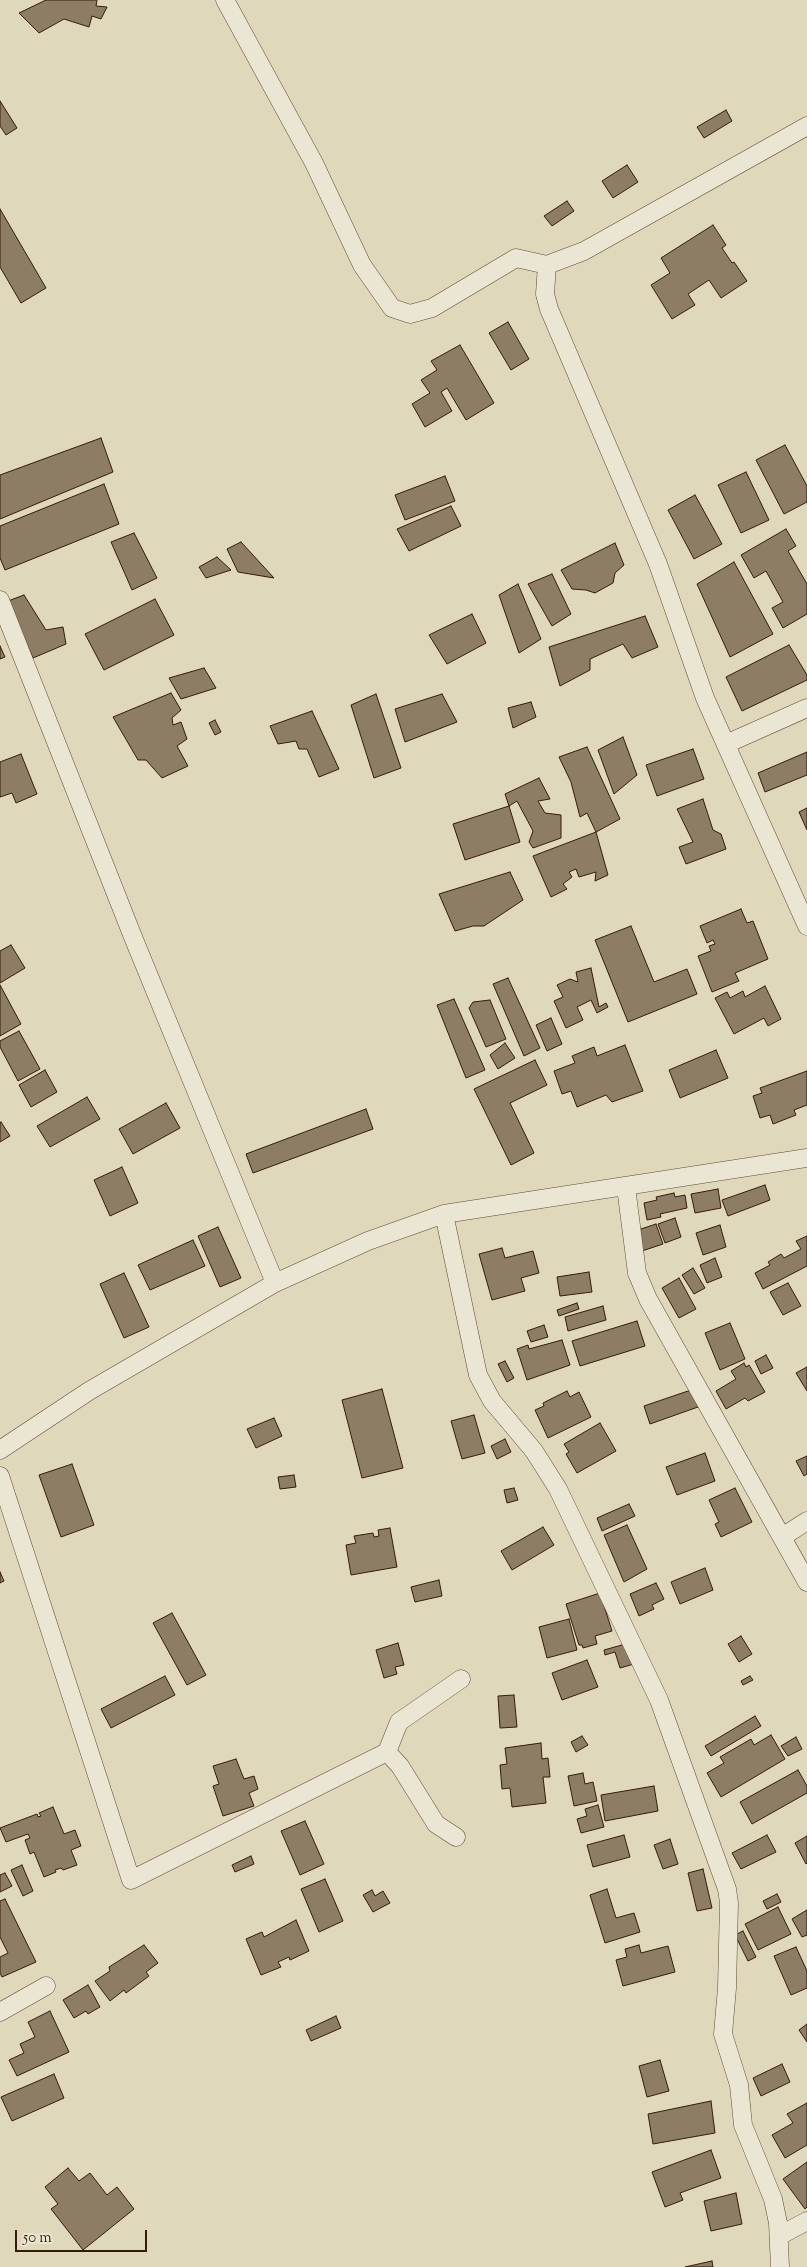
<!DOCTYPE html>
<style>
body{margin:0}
#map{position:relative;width:807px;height:2267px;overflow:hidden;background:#e0d8bb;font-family:"Sorts Mill Goudy",serif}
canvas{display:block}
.scale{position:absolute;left:15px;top:2230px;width:132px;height:22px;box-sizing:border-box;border:2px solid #351b08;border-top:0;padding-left:6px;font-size:15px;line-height:18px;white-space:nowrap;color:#351b08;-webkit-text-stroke:4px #ebe6d3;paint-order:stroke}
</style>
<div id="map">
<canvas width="807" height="2267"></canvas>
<div class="scale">50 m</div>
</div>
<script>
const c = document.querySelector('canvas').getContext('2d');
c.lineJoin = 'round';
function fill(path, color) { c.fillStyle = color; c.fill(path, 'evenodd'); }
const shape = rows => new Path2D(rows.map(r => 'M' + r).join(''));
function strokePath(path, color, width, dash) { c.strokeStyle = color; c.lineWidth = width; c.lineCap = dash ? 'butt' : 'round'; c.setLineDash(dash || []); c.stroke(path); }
const building = shape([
 [46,0,97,0,96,6,107,7,101,19,92,16,89,27,64,19,39,33,19,13,46,0],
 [0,101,17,128,6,135,0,126,0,101],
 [726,110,732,121,704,138,697,127,726,110],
 [627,165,638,182,613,198,602,181,627,165],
 [567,201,574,211,552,226,544,216,567,201],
 [0,209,46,288,21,303,0,267,0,209],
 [713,225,726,245,722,248,732,263,734,262,747,281,721,298,709,280,688,294,695,305,672,319,651,285,670,273,661,258,713,225],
 [508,322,529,359,511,370,489,333,508,322],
 [460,345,494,403,466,420,447,388,441,392,452,411,425,427,412,404,430,393,421,380,437,370,431,361,460,345],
 [101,438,113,472,0,519,0,475,101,438],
 [785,445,807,486,807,502,784,514,756,460,785,445],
 [746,472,769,520,741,533,718,485,746,472],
 [445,476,455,501,405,520,395,495,445,476],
 [104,484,119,524,5,570,0,558,0,526,104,484],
 [695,495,722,544,694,559,668,510,695,495],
 [451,506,461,526,409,551,397,529,451,506],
 [786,529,796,546,788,551,807,584,807,614,783,628,772,608,783,602,766,571,754,578,741,555,786,529],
 [134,533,157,578,132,590,111,542,134,533],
 [241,542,274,578,238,572,227,549,241,542],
 [615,543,624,565,615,573,613,583,595,593,586,590,572,589,561,570,615,543],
 [217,557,231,570,206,578,199,567,217,557],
 [734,562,773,634,730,657,697,584,734,562],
 [552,574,571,614,552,626,528,584,552,574],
 [518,584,541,639,519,653,499,595,518,584],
 [24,595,46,630,63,627,66,644,33,658,8,601,24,595],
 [155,599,174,635,104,670,85,634,155,599],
 [472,614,486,643,447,664,429,635,472,614],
 [645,616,658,647,632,658,623,644,590,659,590,670,560,686,549,647,645,616],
 [789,645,807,675,807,680,742,711,726,677,789,645],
 [0,646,5,657,0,659,0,646],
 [204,668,216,688,181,699,169,678,204,668],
 [171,693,181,710,172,718,173,725,181,722,187,739,177,746,188,766,162,778,146,760,138,760,113,717,171,693],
 [376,694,401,768,374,778,351,705,376,694],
 [442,694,457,722,405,742,395,709,442,694],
 [531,702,536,717,513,728,508,708,531,702],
 [312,711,339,769,319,777,307,749,299,749,296,741,278,744,270,726,312,711],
 [215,720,221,732,215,735,209,723,215,720],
 [623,737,637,775,614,794,598,750,623,737],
 [587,747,620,819,596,832,587,813,580,817,571,782,559,757,587,747],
 [693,749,704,779,657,796,646,765,693,749],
 [807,752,807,775,765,792,758,773,807,752],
 [21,754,37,794,16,803,12,793,0,797,0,762,21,754],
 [539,778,550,799,538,801,545,813,561,815,561,838,533,848,529,842,533,831,517,801,509,806,505,794,539,778],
 [703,799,713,830,721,834,726,849,686,864,679,847,693,842,677,809,703,799],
 [509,806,520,842,465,860,453,824,509,806],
 [807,808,807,830,799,812,807,808],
 [596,832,608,875,595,881,596,872,579,877,576,869,569,872,572,877,563,884,567,889,551,897,533,856,596,832],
 [510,872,523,900,484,926,473,926,455,931,439,894,510,872],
 [741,909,747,923,753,921,768,959,735,973,739,981,712,992,698,956,711,951,709,946,715,944,713,940,707,943,700,926,741,909],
 [631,926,654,982,687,969,697,994,628,1022,595,940,631,926],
 [11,945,25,968,0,983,0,951,11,945],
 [591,968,599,1007,606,1003,608,1007,597,1013,591,1000,577,1007,583,1020,566,1028,554,1001,563,997,557,985,570,979,578,982,576,972,591,968],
 [508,978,540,1048,524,1056,493,984,508,978],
 [0,985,21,1024,0,1036,0,985],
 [765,986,781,1019,768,1026,764,1018,734,1034,715,998,727,992,730,998,743,991,745,997,765,986],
 [454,999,485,1070,466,1078,437,1005,454,999],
 [490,1000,506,1039,486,1047,469,1008,473,1002,490,1000],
 [551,1018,562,1044,547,1051,536,1025,551,1018],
 [19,1031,40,1069,18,1081,0,1047,0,1041,19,1031],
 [505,1043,515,1058,498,1069,490,1055,505,1043],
 [625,1045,643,1091,612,1102,606,1095,577,1107,571,1091,562,1094,554,1071,575,1063,572,1056,594,1047,597,1056,625,1045],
 [716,1050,728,1078,680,1098,669,1070,716,1050],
 [535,1060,547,1085,510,1103,534,1153,511,1165,474,1089,535,1060],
 [45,1070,57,1092,31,1107,19,1085,45,1070],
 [807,1071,807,1105,794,1110,796,1115,773,1124,770,1115,760,1118,753,1096,762,1093,760,1088,807,1071],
 [87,1097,100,1119,50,1147,37,1126,87,1097],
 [166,1103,180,1128,133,1154,119,1129,166,1103],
 [366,1109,373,1129,253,1173,246,1154,366,1109],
 [1,1122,10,1136,0,1142,0,1123,1,1122],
 [122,1167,138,1203,110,1216,94,1180,122,1167],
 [765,1185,770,1200,728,1216,722,1200,765,1185],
 [718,1189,721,1208,695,1213,691,1194,718,1189],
 [674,1193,675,1197,685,1195,687,1208,660,1214,661,1217,647,1220,644,1203,657,1200,656,1197,674,1193],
 [675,1218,681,1237,665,1243,658,1224,675,1218],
 [656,1224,663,1244,642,1251,635,1231,656,1224],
 [720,1225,726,1247,703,1255,696,1233,720,1225],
 [218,1227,241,1278,220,1287,198,1236,218,1227],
 [807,1236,807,1266,763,1289,755,1273,770,1265,768,1262,781,1254,784,1258,801,1249,796,1241,807,1236],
 [193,1240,205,1266,150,1290,138,1265,193,1240],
 [502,1248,505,1258,533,1251,539,1273,521,1278,525,1291,492,1300,479,1254,502,1248],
 [715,1258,722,1277,707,1283,700,1265,715,1258],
 [693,1268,705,1288,694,1294,682,1275,693,1268],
 [589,1272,592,1292,560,1296,557,1277,589,1272],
 [124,1273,149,1327,124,1338,100,1284,124,1273],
 [679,1278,696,1309,679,1318,662,1288,679,1278],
 [788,1283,801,1306,783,1315,770,1292,788,1283],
 [577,1303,579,1309,559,1316,557,1310,577,1303],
 [603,1306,606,1320,568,1331,565,1317,603,1306],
 [637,1321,645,1346,580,1366,572,1341,637,1321],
 [730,1323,745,1359,720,1370,705,1333,730,1323],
 [544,1325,548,1337,531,1342,527,1331,544,1325],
 [562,1340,570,1365,527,1380,517,1349,528,1345,529,1349,562,1340],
 [766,1355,773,1368,761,1374,755,1361,766,1355],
 [505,1361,514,1378,507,1382,498,1364,505,1361],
 [744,1363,746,1367,749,1365,765,1392,748,1401,745,1398,726,1409,716,1391,736,1379,731,1371,744,1363],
 [807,1367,807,1391,796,1373,807,1367],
 [382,1389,403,1468,362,1478,342,1400,382,1389],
 [691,1390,698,1407,650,1424,644,1406,691,1390],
 [567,1391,570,1397,579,1392,591,1417,548,1438,535,1410,544,1406,543,1403,567,1391],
 [474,1415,485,1453,462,1459,451,1421,474,1415],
 [274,1418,282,1436,256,1448,247,1429,274,1418],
 [600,1423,616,1451,577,1473,566,1454,569,1452,564,1444,600,1423],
 [505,1439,511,1452,497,1459,491,1446,505,1439],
 [705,1453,715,1481,677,1495,666,1467,705,1453],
 [807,1456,807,1474,804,1476,796,1461,807,1456],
 [72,1464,94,1525,61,1537,39,1475,72,1464],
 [294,1475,296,1487,280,1489,278,1477,294,1475],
 [514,1488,518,1500,507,1503,504,1490,514,1488],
 [735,1488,752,1522,721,1537,715,1524,719,1522,709,1500,735,1488],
 [629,1504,635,1516,602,1531,597,1518,629,1504],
 [627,1525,647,1569,624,1582,604,1535,627,1525],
 [543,1527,554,1545,512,1570,501,1551,543,1527],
 [390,1528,397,1567,351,1575,346,1545,356,1543,354,1536,373,1533,374,1537,379,1536,378,1530,390,1528],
 [705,1568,713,1590,680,1604,671,1582,705,1568],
 [0,1572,4,1581,0,1583,0,1572],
 [439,1580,442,1596,415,1602,411,1587,439,1580],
 [656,1583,664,1599,652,1605,654,1609,639,1616,630,1594,656,1583],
 [600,1593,612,1631,595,1636,597,1644,583,1648,582,1645,579,1645,566,1604,600,1593],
 [172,1613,206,1675,187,1685,153,1623,172,1613],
 [569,1619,577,1650,547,1658,539,1627,569,1619],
 [741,1636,752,1654,739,1662,728,1644,741,1636],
 [398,1643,404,1665,395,1667,397,1674,384,1678,376,1650,398,1643],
 [629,1643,634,1664,620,1668,615,1652,605,1655,604,1650,629,1643],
 [587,1660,598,1687,562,1700,552,1673,587,1660],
 [165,1676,175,1695,111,1728,101,1709,165,1676],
 [750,1676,753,1680,743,1685,741,1681,750,1676],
 [514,1695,517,1727,500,1728,498,1696,514,1695],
 [755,1716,761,1726,711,1756,705,1746,755,1716],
 [771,1735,785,1759,721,1797,707,1773,724,1763,720,1757,751,1739,754,1745,771,1735],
 [582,1736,588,1745,576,1752,571,1742,582,1736],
 [796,1737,802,1749,788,1756,781,1746,796,1737],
 [541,1743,542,1759,548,1758,550,1777,543,1777,546,1803,512,1807,510,1788,502,1789,500,1765,507,1764,505,1748,541,1743],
 [236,1759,244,1779,254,1776,258,1789,249,1793,254,1806,223,1816,213,1786,219,1784,213,1766,236,1759],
 [798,1770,807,1786,807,1793,752,1824,740,1802,798,1770],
 [583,1773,585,1784,593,1782,597,1801,574,1806,568,1776,583,1773],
 [654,1786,658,1811,605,1821,601,1795,654,1786],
 [598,1805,604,1827,581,1833,577,1819,587,1816,585,1809,598,1805],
 [53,1807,64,1834,75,1830,81,1846,71,1850,77,1865,63,1870,61,1868,55,1870,56,1872,44,1877,34,1852,30,1854,25,1840,30,1838,28,1834,6,1842,0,1828,37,1814,38,1817,41,1816,39,1813,53,1807],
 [305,1821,324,1864,300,1875,281,1831,305,1821],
 [624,1835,630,1857,593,1867,587,1845,624,1835],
 [767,1835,776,1852,741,1869,732,1853,767,1835],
 [807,1836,807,1863,806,1864,795,1843,807,1836],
 [670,1839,678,1864,663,1869,654,1845,670,1839],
 [251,1856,254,1864,235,1872,232,1865,251,1856],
 [22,1865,33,1891,23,1896,11,1870,22,1865],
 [703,1869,712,1908,697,1911,688,1873,703,1869],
 [5,1873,12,1886,0,1892,0,1875,5,1873],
 [325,1879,343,1921,319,1932,301,1889,325,1879],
 [607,1889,616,1918,634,1913,640,1932,605,1943,590,1895,607,1889],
 [372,1890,375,1896,383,1891,390,1903,373,1912,363,1895,372,1890],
 [777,1894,781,1902,767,1909,763,1901,777,1894],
 [5,1899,36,1962,2,1977,0,1973,0,1957,8,1953,0,1937,0,1901,5,1899],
 [778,1907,791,1934,758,1950,745,1924,778,1907],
 [807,1910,807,1935,802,1937,792,1919,807,1910],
 [296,1920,309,1951,290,1960,289,1957,278,1962,281,1967,261,1975,246,1939,262,1932,264,1937,296,1920],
 [743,1931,756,1957,748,1961,735,1935,743,1931],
 [144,1945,158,1963,146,1972,149,1976,126,1993,124,1990,110,2001,95,1981,110,1971,109,1967,144,1945],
 [639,1945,641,1953,668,1946,675,1972,623,1986,616,1960,627,1957,625,1949,639,1945],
 [796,1947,807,1971,807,1988,791,1995,774,1956,796,1947],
 [88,1985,100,2007,88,2014,86,2011,74,2018,63,2000,88,1985],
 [50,2011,69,2052,17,2076,9,2060,24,2053,20,2044,35,2037,28,2022,50,2011],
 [336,2016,341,2028,311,2041,306,2030,336,2016],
 [807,2024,807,2042,799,2030,807,2024],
 [660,2060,669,2091,647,2097,639,2066,660,2060],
 [782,2064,790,2082,761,2096,753,2078,782,2064],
 [54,2074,64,2098,12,2121,1,2097,54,2074],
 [711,2101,715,2133,653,2144,648,2114,711,2101],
 [807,2103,807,2145,785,2158,772,2135,793,2123,787,2114,807,2103],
 [711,2150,721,2178,680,2193,683,2200,665,2207,652,2172,711,2150],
 [807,2162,807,2207,805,2209,783,2179,807,2162],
 [68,2168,79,2181,90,2173,107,2195,117,2187,134,2209,83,2250,51,2209,58,2204,45,2187,68,2168],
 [736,2193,742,2224,711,2231,704,2201,736,2193],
 [712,2261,713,2267,685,2267,712,2261]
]);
const minor = shape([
 [225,0,314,163,362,265,392,308,410,314,432,308,516,258,547,265,584,251,807,126],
 [547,265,545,294,549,309,658,564,705,698,807,926],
 [0,600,133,937,275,1283],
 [726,744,807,708],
 [626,1187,637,1273,648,1299,807,1582],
 [444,1214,478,1375,492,1401,534,1451,558,1489,659,1700,727,1889,729,1903,727,1988,723,2034,739,2085,743,2125,773,2199,778,2223,780,2267],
 [0,1450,89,1391,275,1283,368,1241,444,1214,807,1158],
 [0,1476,131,1880,387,1752,399,1722,461,1679],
 [782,1537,807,1521],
 [387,1752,400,1766,436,1824,456,1837],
 [0,2012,46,1986],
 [779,2236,807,2221]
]);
fill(building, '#8e7d65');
strokePath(building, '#351b08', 1);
strokePath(minor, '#604a35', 19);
strokePath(minor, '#ebe6d3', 18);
</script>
